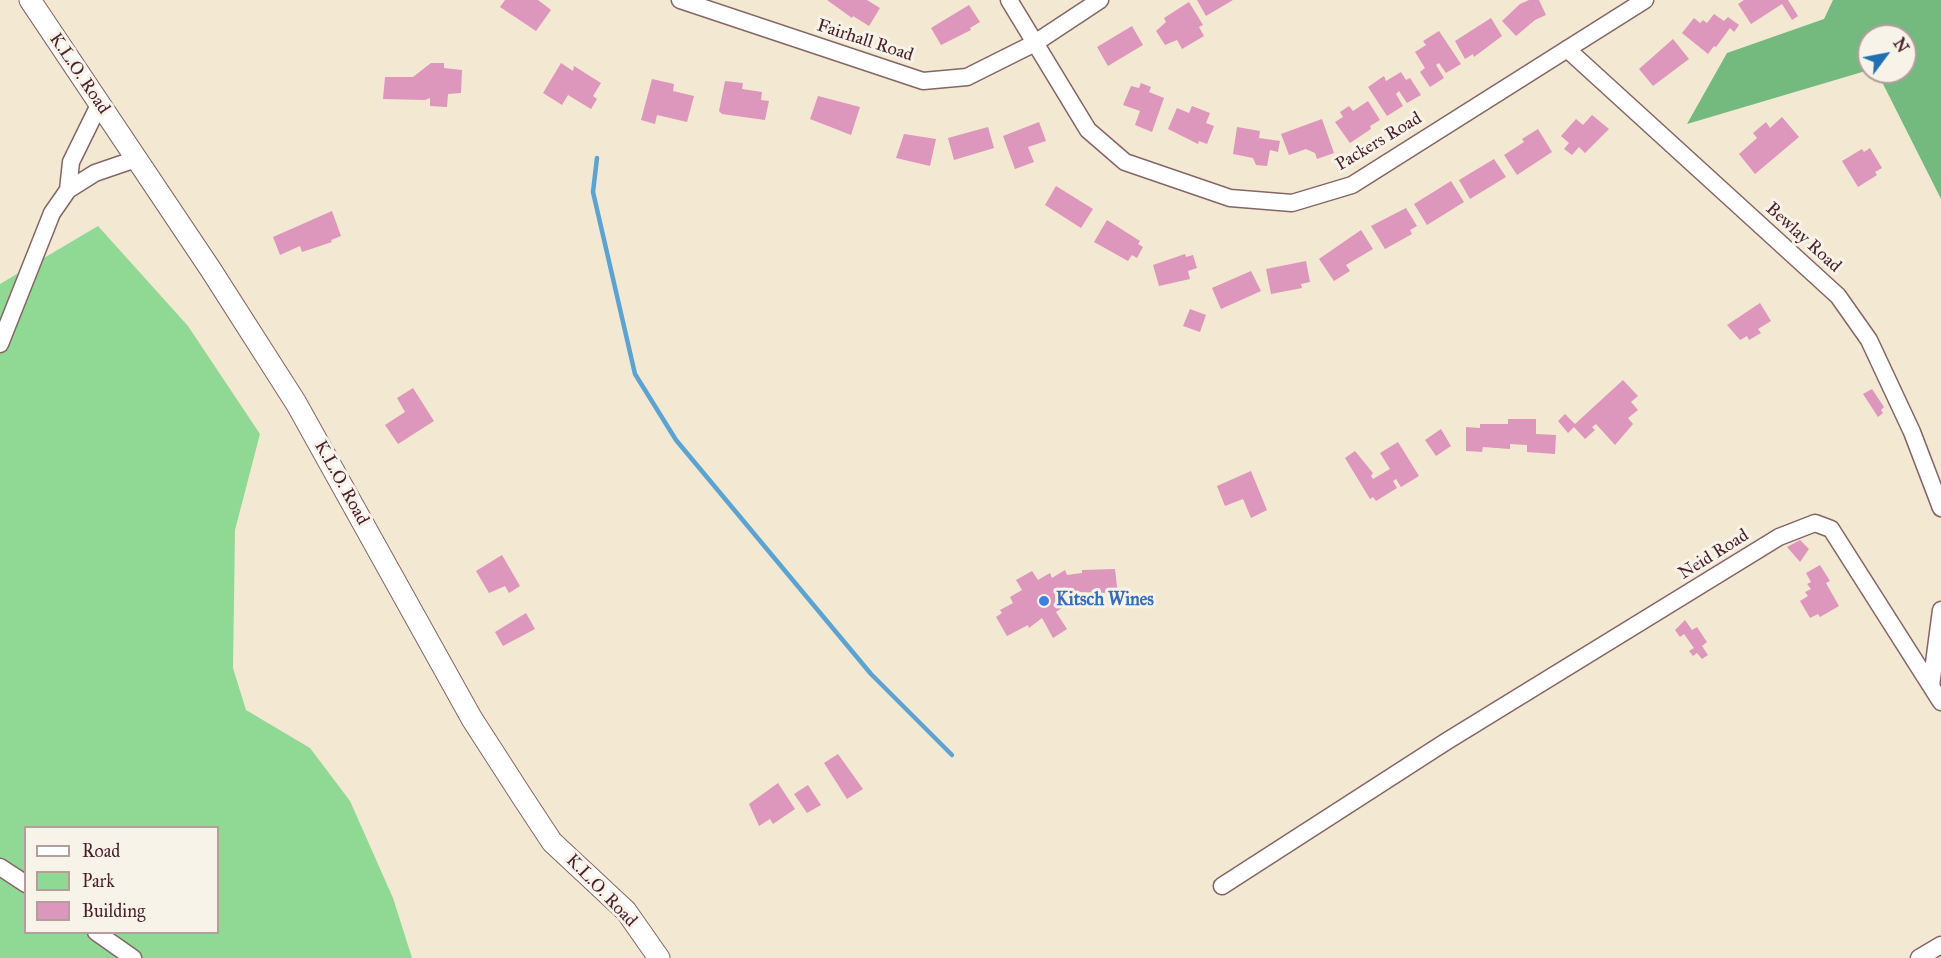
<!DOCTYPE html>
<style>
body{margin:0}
#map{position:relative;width:1941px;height:958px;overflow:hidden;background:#f3e8d2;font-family:"IM FELL Great Primer",serif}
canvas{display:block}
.legend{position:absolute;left:24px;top:826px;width:195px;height:108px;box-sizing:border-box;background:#f7f3e8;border:2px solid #b29e9c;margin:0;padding:8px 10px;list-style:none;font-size:18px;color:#4a1f2b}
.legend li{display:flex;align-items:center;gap:12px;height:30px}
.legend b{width:30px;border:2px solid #b29e9c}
.north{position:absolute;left:1857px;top:24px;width:60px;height:60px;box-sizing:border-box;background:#f7f3e8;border:2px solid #b29e9c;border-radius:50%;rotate:58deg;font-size:16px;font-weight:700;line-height:24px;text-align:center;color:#4a1f2b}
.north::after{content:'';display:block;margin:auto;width:21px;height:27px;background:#1f6fb2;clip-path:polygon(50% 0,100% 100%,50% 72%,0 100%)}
</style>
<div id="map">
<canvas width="1941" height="958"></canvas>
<ul class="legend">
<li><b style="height:8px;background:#fff"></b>Road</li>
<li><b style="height:16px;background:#90d995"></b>Park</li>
<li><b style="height:16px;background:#dd96bc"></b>Building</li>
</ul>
<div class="north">N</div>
</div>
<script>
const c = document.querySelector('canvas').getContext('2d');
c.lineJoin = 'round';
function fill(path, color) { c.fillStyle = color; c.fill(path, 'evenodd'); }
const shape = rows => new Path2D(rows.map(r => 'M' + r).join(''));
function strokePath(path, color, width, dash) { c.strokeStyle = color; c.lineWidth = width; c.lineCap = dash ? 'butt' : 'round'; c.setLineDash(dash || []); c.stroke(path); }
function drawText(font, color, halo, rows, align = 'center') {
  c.font = font + ' "IM FELL Great Primer",serif'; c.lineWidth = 6; c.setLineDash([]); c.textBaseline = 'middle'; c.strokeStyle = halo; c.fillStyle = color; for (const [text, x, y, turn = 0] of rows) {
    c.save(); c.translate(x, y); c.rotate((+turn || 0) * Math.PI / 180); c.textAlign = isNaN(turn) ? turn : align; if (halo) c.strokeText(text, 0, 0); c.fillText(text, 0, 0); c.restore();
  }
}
const green = shape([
 [98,226,188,326,260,434,235,530,233,668,246,710,310,748,350,801,393,898,412,958,0,958,0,284],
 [26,828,218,828,218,932,26,932]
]);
const forest = shape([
 [1833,0,1941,0,1941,199,1877,72,1905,72,1905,36,1869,36,1869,70,1687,124,1727,53,1824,19]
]);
const stream = shape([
 [597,158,593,192,635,374,676,440,871,674,952,755]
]);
const building = shape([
 [505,0,538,0,551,10,536,31,500,7],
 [827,0,867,0,880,8,869,26,853,16,852,18],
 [1197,0,1233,0,1206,16],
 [1529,0,1539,0,1546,15,1535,20,1516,36,1502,21,1520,4],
 [1744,0,1788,0,1798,16,1792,20,1782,4,1751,24,1738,4],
 [1189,2,1203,25,1199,27,1204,36,1182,49,1177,40,1165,45,1156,31,1166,22,1164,18],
 [969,5,980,22,970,28,971,30,941,45,931,28],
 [1714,14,1724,21,1728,17,1739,25,1734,32,1730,28,1716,47,1714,46,1708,54,1682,33,1694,18,1700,23,1703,20,1707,23],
 [1491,18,1502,36,1474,57,1473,54,1465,59,1455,41],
 [1132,26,1143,45,1108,66,1097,47],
 [1439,31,1461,64,1446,73,1439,63,1436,65,1444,78,1430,87,1420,72,1425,68,1415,52,1426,45,1423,41],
 [1673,39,1689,59,1653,86,1639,69],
 [431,63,444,63,444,68,462,70,461,93,448,94,447,107,430,106,430,98,425,100,383,99,385,77,413,77],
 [561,63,573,71,574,66,601,83,593,96,597,99,591,109,568,95,562,105,543,93],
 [1401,72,1406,80,1410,78,1421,95,1407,103,1399,91,1396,94,1403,106,1387,116,1368,87,1384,76,1386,81],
 [652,79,674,84,673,91,694,96,687,122,657,115,655,124,641,120],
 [725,81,743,83,742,89,762,92,761,100,769,101,765,120,722,114,719,111],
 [1141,83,1151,87,1149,92,1164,98,1152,132,1135,125,1140,111,1123,105,1131,86,1139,88],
 [818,96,860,107,851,135,810,119],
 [1368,101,1380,120,1370,126,1371,129,1350,143,1335,122,1343,117,1340,112,1349,106,1353,111],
 [1192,106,1210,113,1206,123,1214,126,1207,144,1199,141,1198,144,1168,129,1177,108,1189,113],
 [1592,115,1609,129,1585,153,1579,147,1572,155,1564,149,1569,143,1561,136,1576,119,1583,125],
 [1782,117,1799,137,1755,174,1739,154,1757,138,1753,133,1766,122,1770,128],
 [1322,119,1334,153,1317,159,1315,153,1306,149,1289,155,1281,134],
 [1039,122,1046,141,1028,147,1034,162,1015,169,1003,136],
 [988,127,994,148,954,160,948,138],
 [1237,127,1260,131,1259,138,1280,141,1278,152,1270,150,1267,166,1256,165,1253,158,1233,154],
 [1538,129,1552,152,1517,175,1504,155,1524,142,1522,139],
 [904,134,936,139,930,166,896,158],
 [1870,148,1882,168,1875,172,1877,175,1858,187,1842,161,1862,149,1864,152],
 [1494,159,1506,177,1470,199,1459,180],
 [1451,181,1464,202,1427,225,1414,204],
 [1056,186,1093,209,1081,228,1045,205],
 [1406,208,1417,226,1410,230,1412,234,1385,249,1371,226],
 [332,211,341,236,331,240,332,242,302,252,300,246,280,255,273,237],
 [1107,220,1140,241,1138,244,1143,247,1137,258,1132,255,1128,261,1094,242],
 [1361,230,1373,249,1346,265,1350,271,1334,281,1319,259],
 [1185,254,1186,257,1193,255,1197,268,1188,271,1190,279,1159,286,1153,265],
 [1306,261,1310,282,1301,284,1302,288,1271,294,1266,269],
 [1251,271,1261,291,1221,309,1212,288],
 [1760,303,1771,321,1758,329,1761,333,1749,340,1747,336,1740,340,1727,325],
 [1190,309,1206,315,1200,332,1183,326],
 [1623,380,1638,396,1631,402,1638,410,1628,418,1633,424,1615,445,1596,424,1592,427,1595,430,1585,439,1574,427,1568,433,1558,421,1565,414,1575,424],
 [413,388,434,421,398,444,385,425,405,412,397,398],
 [1872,389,1884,407,1881,410,1883,413,1878,417,1863,394],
 [1508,419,1536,419,1536,434,1556,435,1555,454,1527,452,1527,445,1510,444,1510,449,1483,447,1482,452,1466,451,1466,427,1480,428,1480,424,1508,424],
 [1441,429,1451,446,1436,456,1425,440],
 [1398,442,1419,476,1401,487,1396,479,1393,481,1397,488,1376,501,1373,497,1370,499,1345,458,1355,451,1373,473,1371,476,1373,479,1390,469,1380,453],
 [1251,471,1267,510,1251,518,1243,499,1225,506,1217,486],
 [1800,540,1809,549,1800,562,1787,547],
 [502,555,520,586,509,593,505,586,489,593,476,571],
 [1820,565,1830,581,1826,583,1839,606,1820,617,1818,614,1810,618,1800,601,1808,596,1805,592,1811,589,1807,584,1811,582,1806,573],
 [1115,569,1117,587,1115,593,1078,592,1067,601,1069,603,1056,612,1067,629,1053,638,1042,618,1029,628,1028,625,1007,636,996,617,1002,613,1000,610,1013,603,1010,597,1022,590,1016,580,1032,571,1038,580,1050,573,1052,578,1065,570,1067,575,1082,573,1082,570],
 [526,613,535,629,503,646,495,632],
 [1685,620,1692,630,1697,627,1707,642,1702,646,1708,655,1702,659,1697,653,1693,656,1689,651,1694,648,1684,634,1680,637,1675,630],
 [838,754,863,789,847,799,824,763],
 [778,783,795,809,773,824,770,819,759,826,749,804],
 [808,785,821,805,807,813,794,794]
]);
const minor = shape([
 [680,0,923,81,967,77,1035,43,1100,0],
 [1009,0,1088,130,1125,162,1230,198,1292,203,1352,185,1645,0],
 [1567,49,1838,296,1869,340,1912,432,1941,508],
 [68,190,71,162,99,105],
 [0,344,52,213,68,190,95,173,136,159],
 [1931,686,1941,610],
 [0,867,26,884],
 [1222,886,1447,741,1779,537,1815,523,1831,529,1941,702],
 [96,932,133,958],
 [1919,958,1941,945]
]);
const major = shape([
 [30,0,211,270,296,403,472,719,523,798,552,842,626,911,659,958]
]);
const markers = [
 [1044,601,6,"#3f7fe0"]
];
const streetNames = [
 ["Fairhall Road",865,41,18],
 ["K.L.O. Road",79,74,56],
 ["Packers Road",1379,142,-31],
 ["Bewlay Road",1803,238,42],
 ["K.L.O. Road",341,483,61],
 ["Neid Road",1714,555,-32],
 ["K.L.O. Road",601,891,46]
];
const shopNames = [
 ["Kitsch Wines",1056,601]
];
fill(green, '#90d995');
fill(forest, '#74b97e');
strokePath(stream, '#5ca3d2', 4.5);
fill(building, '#dd96bc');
strokePath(minor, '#856565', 19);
strokePath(major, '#856565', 23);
strokePath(minor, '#fff', 16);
strokePath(major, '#fff', 21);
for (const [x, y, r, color] of markers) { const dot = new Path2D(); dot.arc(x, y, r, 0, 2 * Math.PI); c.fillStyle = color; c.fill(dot); strokePath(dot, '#f7f3e8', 2); }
drawText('18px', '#4a1f2b', '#f7f3e8', streetNames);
drawText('bold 18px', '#366cbe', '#f7f3e8', shopNames, 'left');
</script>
